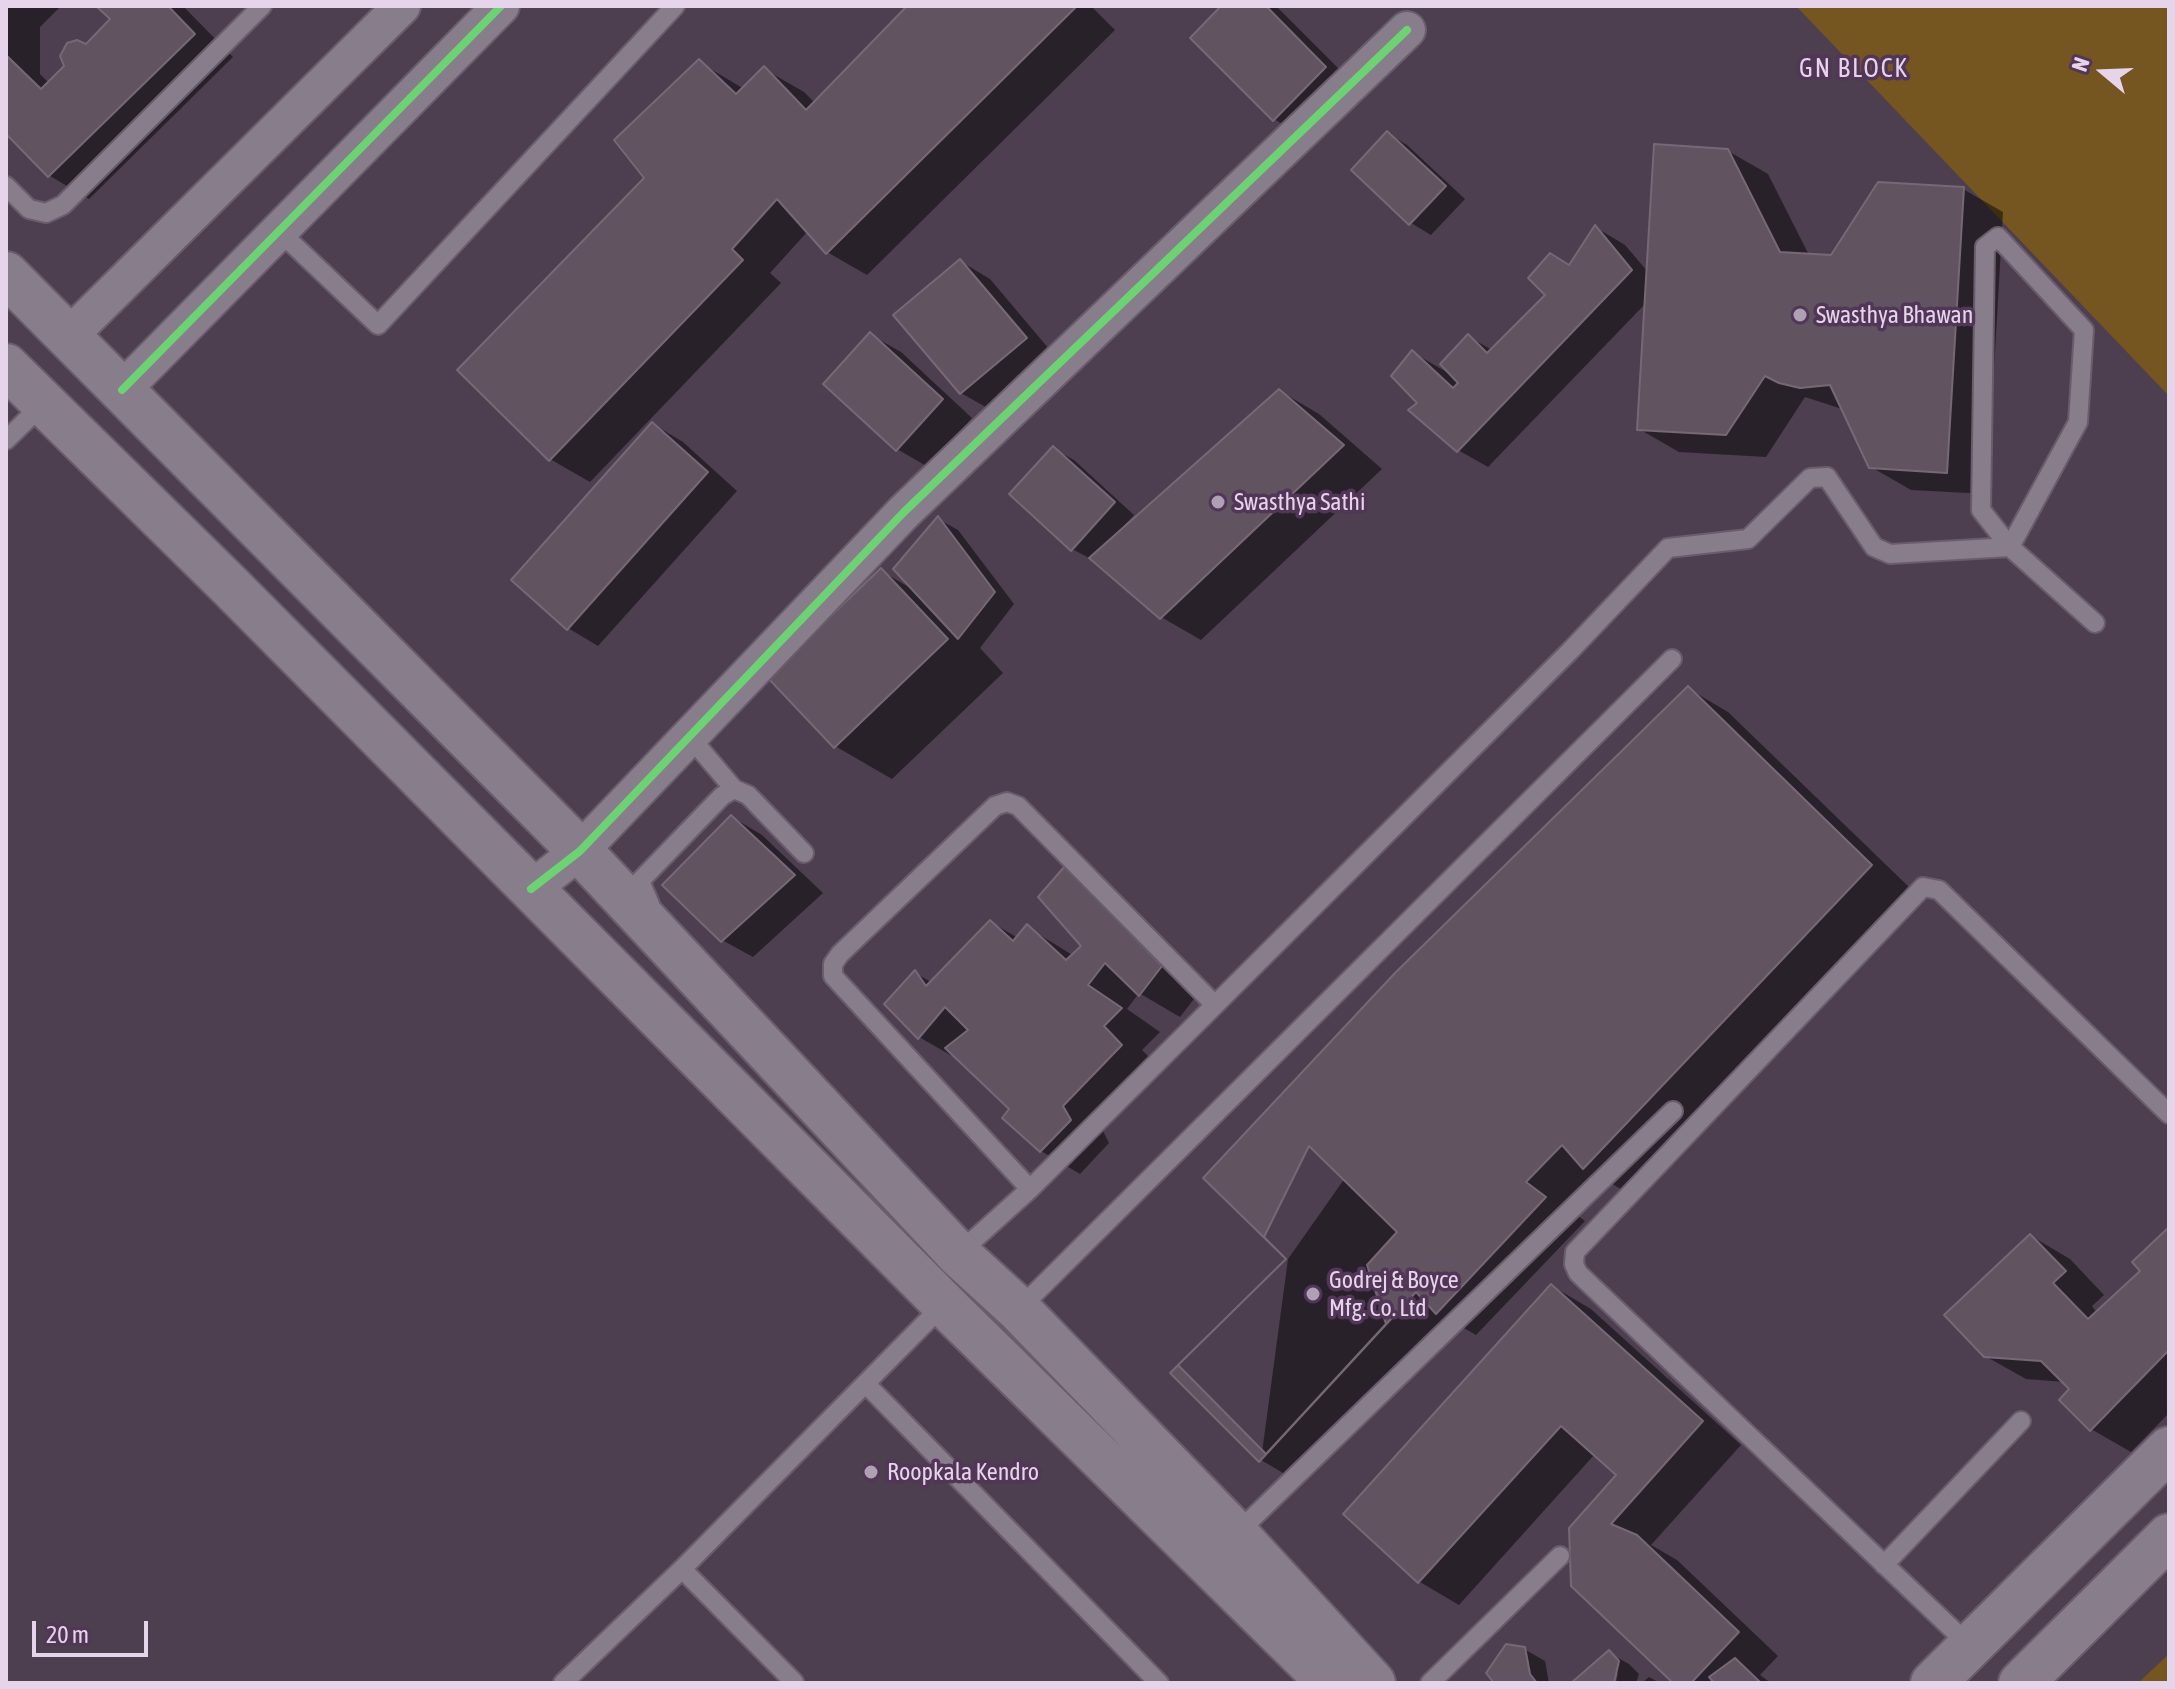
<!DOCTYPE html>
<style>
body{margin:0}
#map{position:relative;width:2175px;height:1689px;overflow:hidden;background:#4d3e50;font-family:"Asap Condensed",sans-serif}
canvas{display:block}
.frame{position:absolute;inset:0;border:8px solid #e6d5ea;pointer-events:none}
.north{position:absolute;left:2063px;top:32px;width:80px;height:80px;-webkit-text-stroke:6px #523658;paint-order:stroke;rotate:289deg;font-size:22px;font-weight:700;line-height:32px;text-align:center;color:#e6d5ea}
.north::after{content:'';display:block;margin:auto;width:28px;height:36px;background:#e6d5ea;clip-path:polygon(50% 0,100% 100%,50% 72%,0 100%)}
.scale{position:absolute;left:32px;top:1621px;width:116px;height:36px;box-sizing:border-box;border:4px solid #e6d5ea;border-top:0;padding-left:10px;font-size:24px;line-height:28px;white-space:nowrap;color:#e6d5ea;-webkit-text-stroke:6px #523658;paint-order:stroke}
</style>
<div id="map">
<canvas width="2175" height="1689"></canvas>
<div class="frame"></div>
<div class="north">N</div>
<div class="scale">20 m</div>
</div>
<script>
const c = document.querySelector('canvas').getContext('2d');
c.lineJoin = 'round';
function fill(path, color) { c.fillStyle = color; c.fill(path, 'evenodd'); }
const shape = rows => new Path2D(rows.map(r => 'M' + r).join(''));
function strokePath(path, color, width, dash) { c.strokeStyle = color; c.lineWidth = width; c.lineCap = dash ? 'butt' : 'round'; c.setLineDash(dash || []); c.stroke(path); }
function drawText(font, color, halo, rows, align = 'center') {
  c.font = font + ' "Asap Condensed",sans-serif'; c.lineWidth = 7; c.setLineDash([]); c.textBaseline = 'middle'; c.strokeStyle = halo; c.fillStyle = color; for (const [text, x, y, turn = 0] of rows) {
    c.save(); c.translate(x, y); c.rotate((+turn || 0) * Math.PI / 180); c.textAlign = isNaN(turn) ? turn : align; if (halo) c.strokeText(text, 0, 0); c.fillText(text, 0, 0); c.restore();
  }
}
const green = shape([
 [1796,6,2169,6,2169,396],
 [2169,1654,2169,1683,2138,1683]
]);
const shadow = shape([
 [6,6,61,6,40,27,40,74,49,83,112,19,99,6,183,6,233,57,89,199,50,176,6,131],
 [909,6,1091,6,1115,30,867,275,827,252,808,231,770,273,781,283,590,482,550,459,647,178,699,62,744,89,764,69,804,92,815,103],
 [1224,6,1276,6,1355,85,1304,137,1274,119],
 [1387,133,1407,145,1465,199,1431,235,1411,223],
 [1728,151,1768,174,1809,255,1832,257,1963,189,2003,212,1987,494,1911,490,1871,467,1842,409,1805,397,1766,457,1679,452,1639,429,1646,303,1488,467,1458,450,1420,403,1412,352,1450,374,1469,337,1492,350,1548,295,1595,227,1625,245,1648,272],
 [960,261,990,279,1055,356,991,410,961,393],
 [871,335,901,352,972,418,928,467,897,449],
 [1280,391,1319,414,1382,469,1201,640,1161,617,1093,560,1072,549,1054,449,1074,460,1134,515,1123,527,1125,529],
 [653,424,683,442,737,491,598,646,568,628],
 [938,519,958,530,1014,604,980,648,1003,673,892,779,835,746,881,571,914,590],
 [1689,689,1728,712,1910,888,1624,1191,1596,1174,1565,1206,1585,1221,1476,1335,1450,1320,1300,1483,1261,1460,1288,1259],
 [732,817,762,835,823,893,753,957,722,940],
 [1065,868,1105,891,1201,990,1180,1017,1139,993,1127,1009,1160,1032,1142,1050,1161,1069,1102,1129,1109,1143,1080,1174,1041,1151,1012,1109,959,1060,919,1037,915,973,933,983,991,922,1018,938,1027,927,1074,956,1084,946],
 [2169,1230,2169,1413,2131,1452,2091,1429,2072,1389,2065,1382,2026,1379,1985,1356,2031,1236,2070,1259,2104,1295,2092,1306,2097,1313,2143,1271],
 [1552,1286,1591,1309,1741,1445,1651,1545,1677,1560,1778,1656,1760,1675,1771,1683,1676,1683,1573,1585,1618,1475,1595,1454,1459,1605,1420,1582,1346,1514],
 [1524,1649,1545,1661,1549,1683,1497,1683],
 [1609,1653,1629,1664,1639,1674,1636,1683,1616,1683,1618,1673,1614,1673,1611,1683,1573,1683],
 [1649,1677,1660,1683,1642,1683]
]);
const building = shape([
 [96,6,168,6,195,34,48,177,6,134,6,55,41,89,64,66,60,56,67,43,77,40,86,44,110,19,96,6],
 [907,6,1077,6,826,254,777,199,732,249,743,260,549,461,457,370,644,178,614,140,699,59,736,94,764,66,806,110,907,6],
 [1221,6,1266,6,1326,67,1273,121,1190,38,1221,6],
 [1387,131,1446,186,1409,225,1351,170,1387,131],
 [1654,144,1728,149,1780,252,1831,255,1878,182,1964,187,1947,473,1869,468,1830,385,1800,388,1779,383,1765,376,1726,435,1637,430,1654,144],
 [1595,225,1632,270,1457,452,1408,410,1417,403,1391,376,1412,350,1453,388,1458,383,1440,364,1468,334,1487,353,1545,295,1528,278,1550,253,1569,265,1595,225],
 [960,259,1027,338,960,394,893,315,960,259],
 [870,332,943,399,896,451,823,384,870,332],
 [1279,389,1344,445,1160,619,1089,558,1279,389],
 [652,422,708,472,567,630,511,580,652,422],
 [1053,446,1115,502,1071,551,1009,494,1053,446],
 [938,516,995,592,958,639,893,569,938,516],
 [881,568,948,639,834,748,767,677,881,568],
 [1688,686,1872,865,1583,1169,1562,1145,1526,1182,1546,1197,1436,1314,1416,1292,1259,1462,1170,1373,1286,1259,1203,1178,1395,973,1688,686],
 [731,815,795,875,721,942,662,885,731,815],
 [1065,866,1162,966,1139,996,1105,963,1088,985,1122,1008,1104,1026,1122,1045,1063,1106,1071,1120,1040,1152,1002,1118,1009,1109,945,1048,968,1030,945,1007,918,1039,884,1004,915,970,926,986,990,920,1013,941,1027,924,1066,960,1081,946,1038,897,1065,866],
 [1309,1146,1397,1232,1367,1265,1386,1324,1266,1454,1178,1365,1286,1259,1264,1237,1309,1146],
 [2169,1227,2169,1350,2090,1431,2059,1400,2069,1389,2041,1361,1984,1357,1944,1315,2030,1234,2066,1271,2053,1283,2088,1319,2140,1271,2132,1262,2169,1227],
 [1551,1284,1703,1421,1611,1524,1637,1535,1739,1632,1691,1683,1673,1683,1571,1586,1569,1528,1616,1475,1561,1426,1418,1583,1343,1514,1551,1284],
 [1506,1644,1525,1647,1530,1674,1537,1683,1494,1683,1486,1673,1506,1644],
 [1609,1650,1619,1661,1614,1683,1571,1683,1609,1650],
 [1735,1658,1761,1683,1714,1683,1709,1677,1735,1658]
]);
const service = shape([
 [6,186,29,209,46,213,63,205,262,6],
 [279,231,378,325,675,6],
 [6,440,43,404],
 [690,737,734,789],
 [650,904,640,881,722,796,734,789,748,795,804,853],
 [1030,1189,833,976,833,964,840,954,995,806,1007,802,1018,806,1215,1005],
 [958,1254,1030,1189,1215,1005,1570,651,1668,548,1748,539,1810,478,1827,477,1874,547,1890,554,2010,547,2078,422,2084,330,1998,237,1985,247,1981,510,2010,547,2095,623],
 [1019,1309,1672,659],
 [866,1384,1159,1683],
 [1236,1534,1673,1111],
 [1884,1565,2021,1421],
 [682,1569,794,1682],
 [1970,1646,1578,1273,1574,1264,1575,1252,1923,887,1939,890,2169,1114],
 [563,1683,682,1569,944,1304],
 [1430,1683,1560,1556]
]);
const minor = shape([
 [68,337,402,6],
 [122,390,501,6],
 [531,889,580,851,904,512,1407,30]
]);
const secondary = shape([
 [6,274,580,851,958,1254,1018,1309,1236,1534,1373,1683],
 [6,366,230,586,944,1304,1330,1683],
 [1933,1683,2169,1449],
 [2021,1683,2169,1536]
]);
const cycleway = shape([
 [122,390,501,6],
 [531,889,580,851,904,512,1407,30]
]);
const markers = [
 [1800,315,8,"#b0a0b4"],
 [1218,502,8,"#b0a0b4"],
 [1313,1294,8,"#b0a0b4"],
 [871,1472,8,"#b0a0b4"]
];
const poiNames = [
 ["Swasthya Bhawan",1816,315],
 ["Swasthya Sathi",1234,502],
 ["Godrej & Boyce",1329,1280],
 ["Mfg. Co. Ltd",1329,1308],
 ["Roopkala Kendro",887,1472]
];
const neighbourhoodNames = [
 ["GN BLOCK",1854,69]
];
fill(green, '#755620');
fill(shadow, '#0007');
fill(building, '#615360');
strokePath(building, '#776876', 2);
strokePath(service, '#6a5c6c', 22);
strokePath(minor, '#6a5c6c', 40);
strokePath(secondary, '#6a5c6c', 48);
strokePath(service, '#887d8b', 18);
strokePath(minor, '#887d8b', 36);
strokePath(secondary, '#887d8b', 44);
strokePath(cycleway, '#6cd273', 8);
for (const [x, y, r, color] of markers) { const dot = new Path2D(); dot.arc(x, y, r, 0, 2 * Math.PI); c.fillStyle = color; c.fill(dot); strokePath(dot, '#523658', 3); }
drawText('24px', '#e6d5ea', '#523658', poiNames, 'left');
c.letterSpacing = '2px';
drawText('26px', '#e6d5ea', '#523658', neighbourhoodNames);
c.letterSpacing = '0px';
</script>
